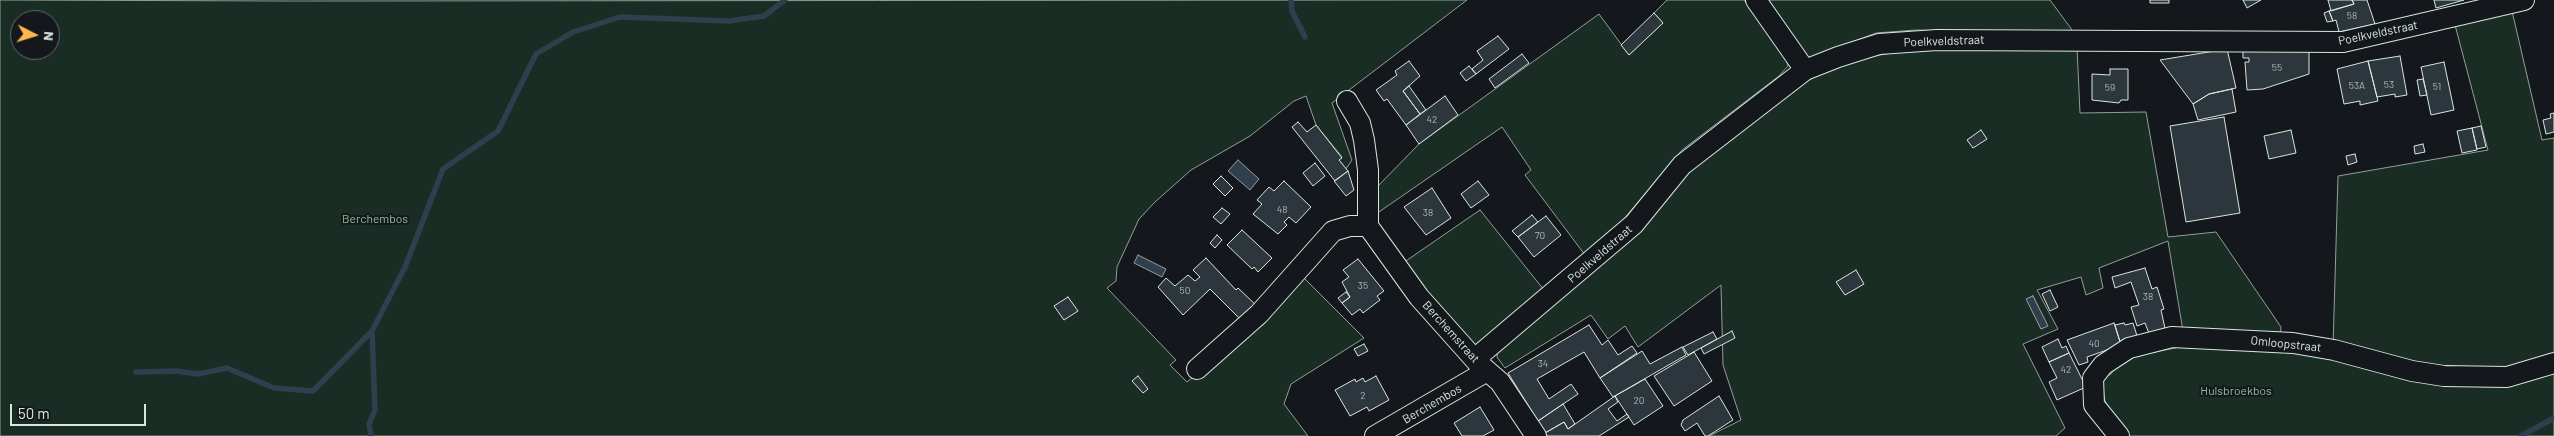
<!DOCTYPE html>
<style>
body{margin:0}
#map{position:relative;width:2554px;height:436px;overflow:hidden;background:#14181c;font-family:Barlow,sans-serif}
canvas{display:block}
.north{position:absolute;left:10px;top:10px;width:50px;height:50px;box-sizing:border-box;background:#14181c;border:1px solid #626a69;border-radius:50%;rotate:95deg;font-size:14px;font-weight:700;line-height:20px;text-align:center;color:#d8e6dc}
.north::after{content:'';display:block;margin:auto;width:18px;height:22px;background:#ffb74d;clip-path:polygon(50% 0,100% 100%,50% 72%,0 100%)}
.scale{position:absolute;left:10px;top:404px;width:136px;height:22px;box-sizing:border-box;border:2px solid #d8e6dc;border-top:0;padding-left:6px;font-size:15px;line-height:18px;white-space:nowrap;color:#d8e6dc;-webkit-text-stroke:4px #14181c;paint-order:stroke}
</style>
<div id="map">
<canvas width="2554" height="436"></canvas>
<div class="north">N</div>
<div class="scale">50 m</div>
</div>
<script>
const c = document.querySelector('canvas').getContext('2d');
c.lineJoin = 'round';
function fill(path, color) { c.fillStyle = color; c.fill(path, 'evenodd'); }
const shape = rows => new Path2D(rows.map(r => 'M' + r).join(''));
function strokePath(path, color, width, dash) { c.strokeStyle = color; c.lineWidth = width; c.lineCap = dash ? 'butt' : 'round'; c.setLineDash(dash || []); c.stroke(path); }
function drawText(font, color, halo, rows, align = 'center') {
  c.font = font + ' Barlow,sans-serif'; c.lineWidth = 4; c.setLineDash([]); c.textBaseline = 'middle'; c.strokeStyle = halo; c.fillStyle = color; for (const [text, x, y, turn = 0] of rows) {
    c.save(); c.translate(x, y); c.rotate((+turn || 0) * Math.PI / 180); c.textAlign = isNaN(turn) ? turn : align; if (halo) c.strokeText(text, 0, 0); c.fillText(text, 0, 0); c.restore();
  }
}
const green = shape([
 [0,0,290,1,1467,0,1332,103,1352,160,1346,169,1339,160,1342,157,1316,125,1306,96,1294,101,1250,136,1191,170,1155,202,1139,219,1117,267,1116,281,1107,288,1176,360,1170,365,1187,382,1232,345,1300,274,1364,338,1291,384,1284,404,1308,436,0,436,0,0],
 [20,20,50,20,50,50,20,50,20,20],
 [1667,0,1744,0,1786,58,1788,66,1779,76,1682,150,1623,220,1585,255,1525,175,1531,170,1502,127,1376,214,1374,195,1378,186,1419,144,1599,14,1629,55,1663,23,1654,13,1667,0],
 [1760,0,2050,0,2075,34,1916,30,1876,33,1805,60,1760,0],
 [2512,11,2542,140,2554,138,2554,357,2516,369,2448,370,2333,347,2338,176,2488,150,2455,25,2512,11],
 [2077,47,2080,113,2146,112,2168,237,2216,232,2281,327,2280,339,2183,331,2168,241,2099,268,2103,288,2086,295,2081,277,2037,290,2058,329,2023,344,2065,428,2056,436,1709,436,1741,420,1723,365,1721,285,1638,347,1625,326,1608,339,1591,315,1505,368,1497,357,1498,349,1503,344,1635,235,1689,170,1802,84,1825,71,1863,58,1914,49,2077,47],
 [2033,296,2047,325,2041,329,2027,299,2033,296],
 [1480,210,1544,290,1477,347,1468,345,1400,265,1480,210],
 [2190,345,2236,346,2340,359,2495,385,2526,382,2554,373,2554,436,2129,436,2119,426,2105,401,2101,379,2111,374,2118,364,2130,357,2190,345]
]);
const water = shape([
 [1238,160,1259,179,1250,190,1228,171,1238,160],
 [1138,255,1166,269,1162,277,1134,263,1138,255],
 [2033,296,2048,326,2041,329,2026,299,2033,296]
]);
const stream = shape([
 [1291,0,1292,11,1305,37],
 [136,372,176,371,198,374,227,368,274,388,313,391,372,331,405,267,443,169,498,131,536,54,573,32,620,17,729,21,764,16,785,0],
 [371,436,369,424,375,410,372,331],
 [2521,436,2554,418]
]);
const building = shape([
 [2150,0,2169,0,2169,3,2150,3,2150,0],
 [2243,0,2261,0,2247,8,2243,0],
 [2328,0,2352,0,2354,4,2331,11,2328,0],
 [2352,0,2367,0,2375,24,2339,32,2336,20,2333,21,2329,11,2354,4,2352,0],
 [2434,0,2464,0,2436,8,2434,0],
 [2329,11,2333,21,2327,22,2324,13,2329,11],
 [1654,13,1663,23,1629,55,1621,45,1654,13],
 [1498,36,1509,49,1476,74,1472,69,1483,60,1477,51,1498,36],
 [2309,47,2309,74,2263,89,2247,90,2245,62,2249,62,2249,58,2243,58,2243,48,2309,47],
 [2227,49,2236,88,2209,94,2193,104,2160,60,2227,49],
 [1522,54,1529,63,1495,88,1489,79,1522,54],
 [2400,56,2407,95,2395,97,2395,94,2377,97,2368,61,2400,56],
 [1409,61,1420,76,1403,91,1420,114,1406,125,1387,99,1384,101,1376,90,1397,75,1395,71,1409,61],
 [2368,61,2378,101,2360,105,2360,101,2344,104,2337,69,2368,61],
 [2444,62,2454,110,2431,115,2421,67,2444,62],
 [1469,66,1476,74,1466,81,1460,73,1469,66],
 [2110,69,2128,69,2128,100,2121,100,2119,103,2092,100,2092,74,2110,75,2110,69],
 [2423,79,2427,95,2420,96,2417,80,2423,79],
 [1409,86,1426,110,1420,114,1403,91,1409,86],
 [2232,89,2236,112,2198,120,2193,104,2209,94,2232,89],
 [1445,96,1458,115,1419,144,1406,125,1445,96],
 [2554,113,2554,132,2546,134,2543,120,2551,118,2550,114,2554,113],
 [2224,117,2240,213,2186,222,2170,126,2224,117],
 [1298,122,1307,132,1316,125,1342,158,1339,160,1348,171,1335,181,1292,127,1298,122],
 [2481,126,2486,147,2477,149,2472,128,2481,126],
 [2472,128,2477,150,2462,153,2457,131,2472,128],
 [1981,130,1987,139,1973,148,1967,140,1981,130],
 [2291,130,2296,153,2269,159,2264,136,2291,130],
 [2423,144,2425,152,2415,154,2414,146,2423,144],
 [2355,154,2357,162,2348,165,2346,156,2355,154],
 [1315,163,1325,176,1313,186,1303,173,1315,163],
 [1348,171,1354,190,1346,196,1334,181,1348,171],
 [1221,176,1233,188,1225,196,1213,184,1221,176],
 [1284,181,1311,207,1296,223,1289,217,1284,222,1287,225,1278,234,1253,214,1262,204,1257,200,1269,187,1274,191,1284,181],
 [1478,181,1489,195,1471,208,1461,194,1478,181],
 [1432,188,1451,218,1426,235,1404,207,1432,188],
 [1222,208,1230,214,1221,224,1213,217,1222,208],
 [1532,215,1538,222,1518,237,1512,231,1532,215],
 [1546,216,1561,235,1534,257,1518,237,1546,216],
 [1242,230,1272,258,1258,272,1254,267,1252,269,1227,245,1242,230],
 [1217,235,1222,240,1215,248,1210,243,1217,235],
 [1206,258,1236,290,1238,288,1259,308,1244,323,1210,289,1183,315,1158,287,1166,278,1175,286,1188,275,1195,281,1200,277,1193,270,1206,258],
 [1358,259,1384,291,1377,296,1380,300,1363,313,1360,309,1352,315,1342,303,1350,297,1342,282,1349,277,1343,270,1358,259],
 [2145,268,2152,289,2157,287,2164,309,2161,310,2166,333,2150,336,2145,323,2137,326,2131,307,2139,305,2131,282,2115,288,2112,277,2145,268],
 [1856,270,1864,284,1845,295,1836,282,1856,270],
 [2050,290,2058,307,2050,311,2042,294,2050,290],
 [1346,292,1350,297,1342,303,1338,298,1346,292],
 [1068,297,1078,311,1064,320,1054,306,1068,297],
 [2114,323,2121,345,2087,357,2088,362,2079,365,2067,340,2114,323],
 [2124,323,2125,325,2133,323,2138,339,2121,345,2115,325,2124,323],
 [1589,325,1602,345,1608,340,1618,355,1632,346,1637,353,1600,378,1584,352,1537,379,1549,399,1571,384,1578,394,1538,421,1508,373,1589,325],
 [1732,331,1735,338,1704,354,1701,348,1732,331],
 [1713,332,1717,339,1688,355,1683,347,1713,332],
 [2058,339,2062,348,2066,346,2069,353,2049,362,2042,347,2058,339],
 [1364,344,1368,351,1358,356,1354,349,1364,344],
 [1682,347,1686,355,1613,397,1600,378,1642,351,1650,364,1682,347],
 [1694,352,1712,381,1674,406,1654,376,1694,352],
 [2069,353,2086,387,2057,400,2049,382,2057,378,2049,362,2069,353],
 [1138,376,1148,389,1143,393,1132,381,1138,376],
 [1376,376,1389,400,1369,411,1367,407,1350,416,1335,390,1355,379,1356,382,1363,378,1365,382,1376,376],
 [1645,379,1663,406,1634,425,1615,396,1645,379],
 [1615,396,1618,402,1608,409,1617,421,1627,414,1629,417,1599,436,1547,436,1545,433,1564,422,1568,429,1615,396],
 [1719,396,1733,420,1708,436,1705,436,1697,423,1685,431,1681,425,1683,420,1719,396],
 [1563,404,1575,424,1568,429,1564,422,1545,433,1538,421,1563,404],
 [1480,407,1494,430,1483,436,1462,436,1454,423,1480,407]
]);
const minor = shape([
 [1756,0,1805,70],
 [1347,101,1360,123,1364,140,1368,170,1368,226,1419,297,1477,362,1500,382,1536,436],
 [1477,362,1483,352,1634,224,1682,165,1805,70,1838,57,1879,44,1937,40,2343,42,2524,0],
 [1197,369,1259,314,1333,231,1350,226,1368,226],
 [1375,436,1487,371],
 [2119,436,2094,405,2093,378,2103,365,2129,348,2172,337,2293,343,2334,350,2412,371,2444,376,2507,377,2554,363]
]);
const numberNames = [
 ["58",2352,16],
 ["55",2277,68],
 ["53",2389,85],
 ["53A",2357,86],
 ["51",2437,87],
 ["59",2110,88],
 ["42",1432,120],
 ["48",1282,210],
 ["38",1428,213],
 ["70",1540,236],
 ["35",1363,286],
 ["50",1185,291],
 ["38",2148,297],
 ["40",2094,344],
 ["34",1543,364],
 ["42",2066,370],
 ["2",1363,396],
 ["20",1639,401]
];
const streetNames = [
 ["Poelkveldstraat",2378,33,-12],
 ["Poelkveldstraat",1944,41,-2],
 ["Poelkveldstraat",1600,254,-41],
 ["Berchemstraat",1451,332,48],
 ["Omloopstraat",2286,344,6],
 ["Berchembos",1432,404,-30]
];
const parkNames = [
 ["Berchembos",375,219],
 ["Hulsbroekbos",2236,391]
];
fill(green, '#1a2d24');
strokePath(green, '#939e99', 1);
fill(water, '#2f3f4d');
strokePath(water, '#939e99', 1);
strokePath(stream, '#2f3f4d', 5.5);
fill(building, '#2c363c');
strokePath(building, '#d8e6dc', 1);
strokePath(minor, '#d8e6dc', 22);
strokePath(minor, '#14181c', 20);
drawText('10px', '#adbab4', null, numberNames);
drawText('12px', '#d8e6dc', '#14181c', streetNames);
drawText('12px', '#8ac095', '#14181c', parkNames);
</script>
